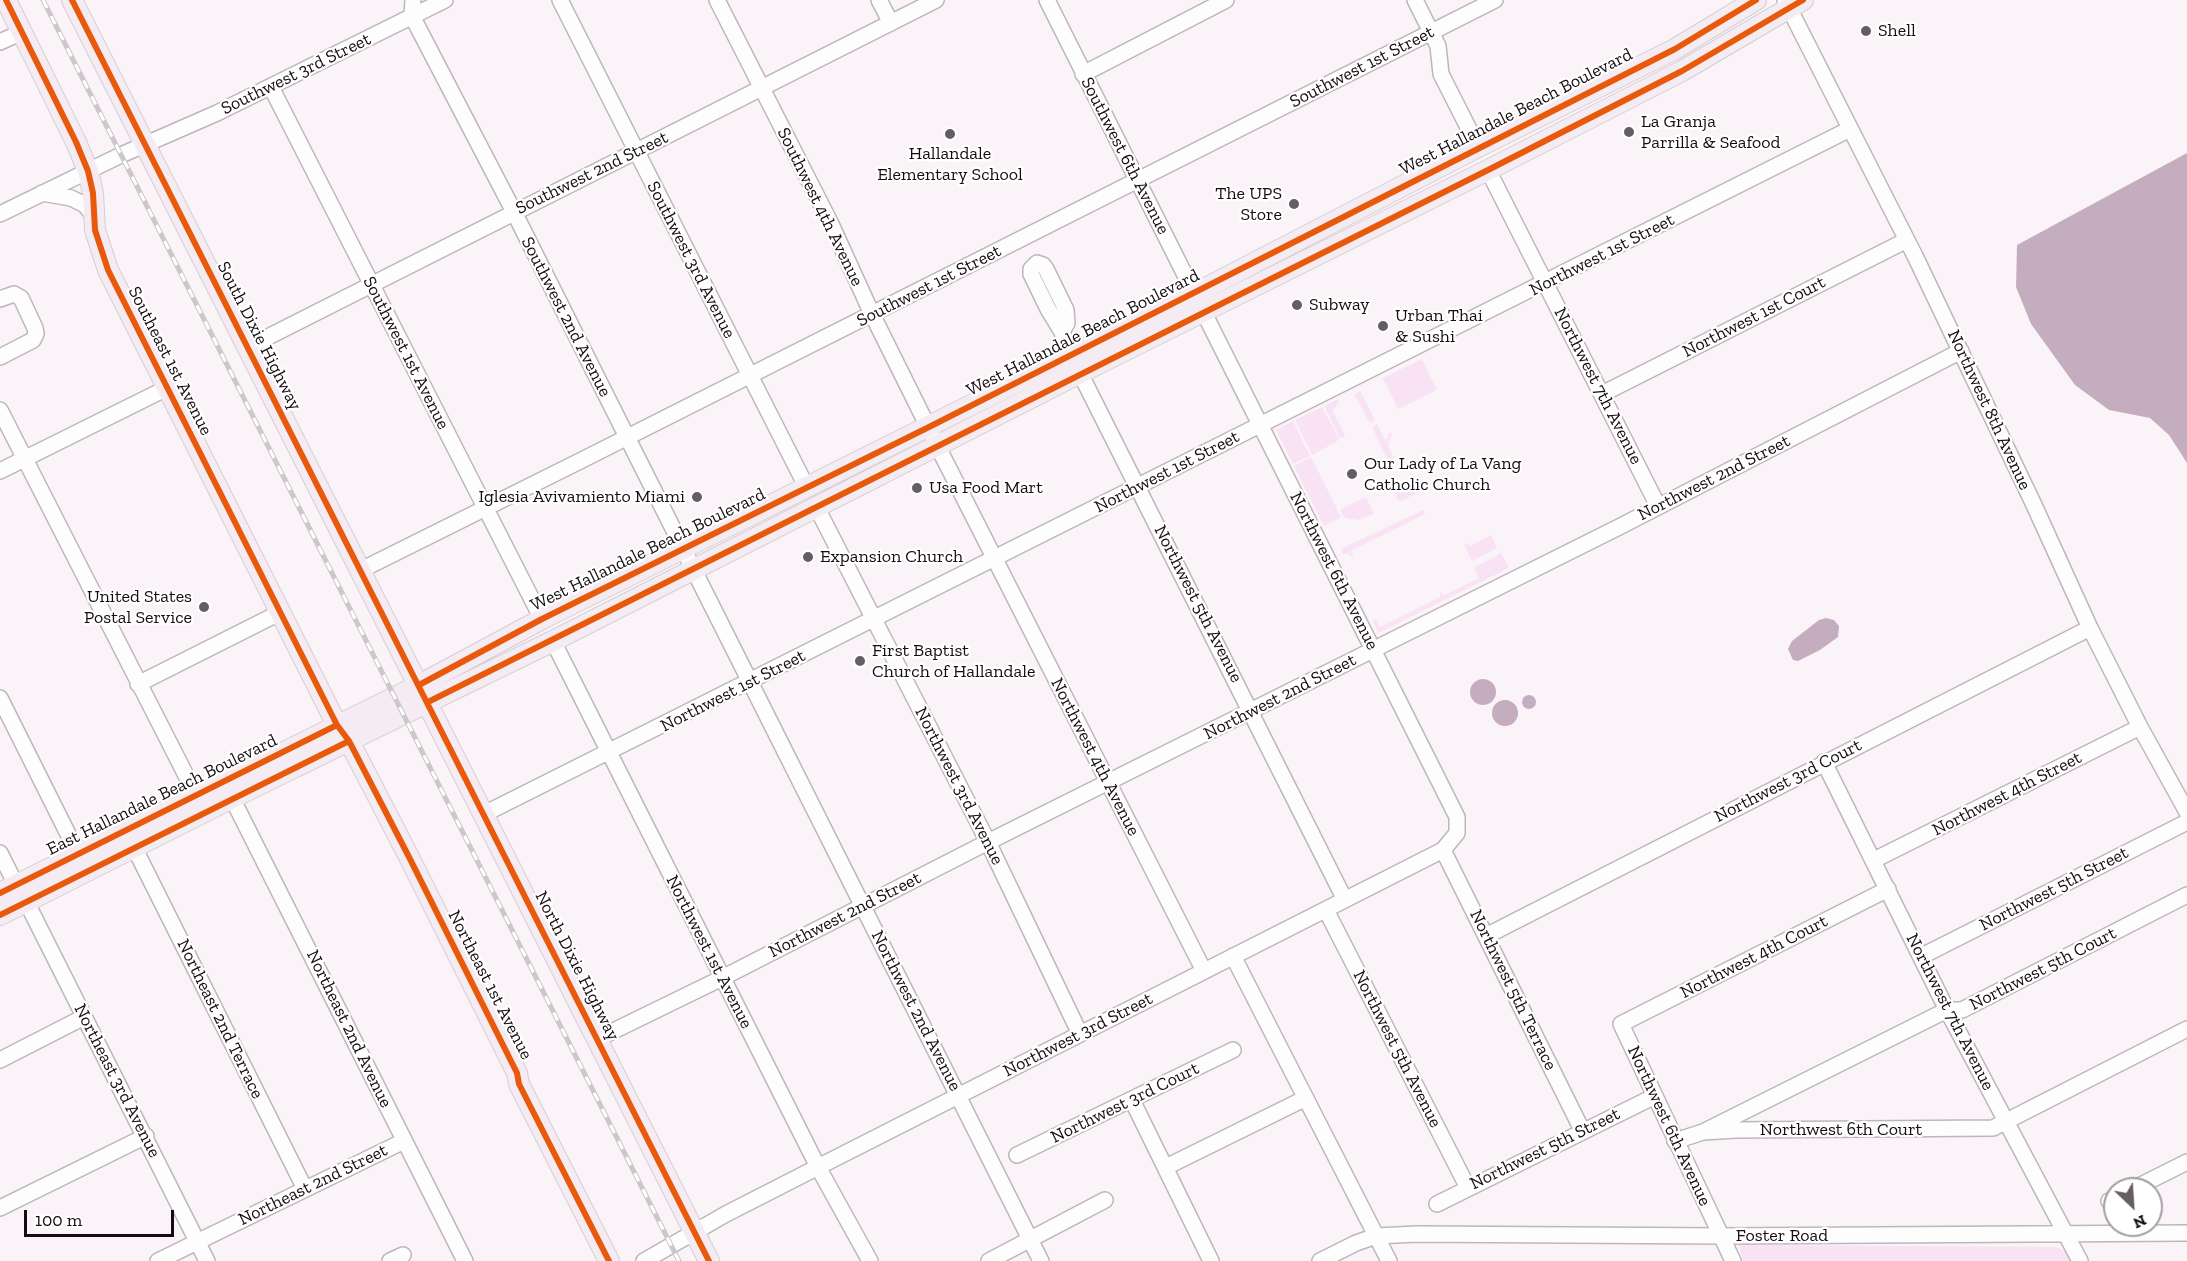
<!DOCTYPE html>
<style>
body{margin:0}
#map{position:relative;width:2187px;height:1261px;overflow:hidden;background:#faf4f9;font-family:"Zilla Slab",serif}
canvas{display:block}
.north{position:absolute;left:2103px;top:1177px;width:60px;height:60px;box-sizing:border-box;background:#fff;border:2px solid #a19ea0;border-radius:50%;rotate:155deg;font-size:16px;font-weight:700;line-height:24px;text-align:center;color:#140c12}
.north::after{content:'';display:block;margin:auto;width:21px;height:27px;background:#645d63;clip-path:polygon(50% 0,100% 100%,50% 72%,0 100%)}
.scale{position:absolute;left:24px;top:1210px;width:150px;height:27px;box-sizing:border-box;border:3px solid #140c12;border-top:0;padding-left:8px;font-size:18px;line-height:21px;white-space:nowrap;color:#140c12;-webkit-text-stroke:4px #fff;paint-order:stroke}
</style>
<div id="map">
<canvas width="2187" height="1261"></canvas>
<div class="north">N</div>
<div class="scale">100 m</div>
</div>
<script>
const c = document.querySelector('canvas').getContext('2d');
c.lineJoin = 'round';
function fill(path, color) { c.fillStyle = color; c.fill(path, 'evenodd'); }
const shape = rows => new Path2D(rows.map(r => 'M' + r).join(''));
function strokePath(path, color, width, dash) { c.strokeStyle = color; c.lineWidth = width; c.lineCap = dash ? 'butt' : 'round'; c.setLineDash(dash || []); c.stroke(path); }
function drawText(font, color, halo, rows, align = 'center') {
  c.font = font + ' "Zilla Slab",serif'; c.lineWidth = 4.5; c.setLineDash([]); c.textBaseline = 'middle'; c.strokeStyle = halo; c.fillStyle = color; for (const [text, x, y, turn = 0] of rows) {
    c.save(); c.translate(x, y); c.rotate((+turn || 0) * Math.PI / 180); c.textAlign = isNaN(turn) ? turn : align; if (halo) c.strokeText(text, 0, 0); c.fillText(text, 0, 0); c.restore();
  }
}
const green = shape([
 [1422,359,1437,390,1398,409,1383,378],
 [1360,391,1375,420,1370,423,1354,394],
 [1338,399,1339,402,1333,411,1345,436,1340,438,1324,406],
 [1322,407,1339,439,1336,442,1312,455,1295,420],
 [1293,421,1310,456,1293,464,1276,430],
 [1377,424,1386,442,1389,433,1392,433,1388,446,1394,459,1389,462,1372,427],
 [1311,457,1341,517,1324,526,1294,466],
 [1403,480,1406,483,1414,485,1417,491,1415,494,1401,501,1397,499,1396,496],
 [1366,497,1374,514,1359,520,1345,518,1340,510],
 [1423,510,1425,514,1351,551,1354,559,1348,553,1343,555,1341,549],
 [1491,535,1497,548,1472,561,1464,545,1468,543,1470,546],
 [1501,553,1509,568,1378,633,1373,621,1376,620,1380,627,1440,597,1440,591,1443,596,1479,578,1474,568],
 [1739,1245,2055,1247,2065,1251,2070,1261,1743,1261]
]);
const water = shape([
 [2187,153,2187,463,2169,435,2150,418,2109,410,2075,385,2031,324,2016,287,2017,245],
 [1826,618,1834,620,1839,626,1838,637,1820,650,1798,661,1793,660,1788,649,1792,641,1819,620],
 '1470 692a13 13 0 1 1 26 0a13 13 0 1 1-26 0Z',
 '1522 702a7 7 0 1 1 14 0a7 7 0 1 1-14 0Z',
 '1492 713a13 13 0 1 1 26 0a13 13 0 1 1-26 0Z'
]);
const minor = shape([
 [413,0,412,16,514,212,1041,1261],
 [560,0,807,488],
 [717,0,831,224,872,314,938,447,1204,971],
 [879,0,891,23],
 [1415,0,1438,46,1441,74,1478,147],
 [1785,0,1915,256,2034,505,2090,628,2140,727,2187,812],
 [0,42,22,32],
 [1083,74,1226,0],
 [271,87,542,619],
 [1488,170,1658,506],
 [42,193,71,198,85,205,94,216],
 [0,214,121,155,217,113,445,0],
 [0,299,14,294,21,298,35,328,36,334,33,340,0,357],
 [1062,332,1067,323,1066,310,1046,269,1043,265,1037,263,1031,269,1031,274,1048,309,1062,332,1071,354],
 [248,347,936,0],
 [1080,373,1345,900],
 [1602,394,1907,240],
 [0,410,196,795],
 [0,471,167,388],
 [817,508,988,842,1080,1034],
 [361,570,582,460,1495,0],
 [553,641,818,1167,870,1261],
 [138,684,281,612],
 [0,698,78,854],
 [1824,762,1947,1010,2080,1261],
 [232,798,465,1261],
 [484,814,1850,129],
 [135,849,305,1189],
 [1443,850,1582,1130],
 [0,853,16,885],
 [1874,860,2140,727],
 [27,903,207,1261],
 [1326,910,1468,1188],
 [1486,936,2090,628],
 [1233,956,1389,1261],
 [1922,956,2187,822],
 [597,1039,722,978,988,842,1619,527,1961,351],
 [0,1060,84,1017],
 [1132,1100,1211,1261],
 [1703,1132,1947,1010,1962,1010,2187,895],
 [1675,1141,1703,1132,1736,1130,1993,1128,2187,1029],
 [1017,1155,1233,1050],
 [1166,1167,1306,1098],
 [2133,1189,2187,1162],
 [2109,1201,2115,1198],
 [1437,1204,1655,1096],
 [0,1208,146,1136],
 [158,1261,404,1141],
 [390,1261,403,1255],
 [644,1261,726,1214,818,1167,1443,850,1457,833,1457,817,1047,0],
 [989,1261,1105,1200],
 [1320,1261,1356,1243,1376,1236,1417,1234,1721,1236,2187,1233],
 [1733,1261,1621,1024,1888,889]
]);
const major = shape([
 [6,0,76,142,88,171,93,193,95,230,108,270,337,725,349,741,409,857,517,1073,519,1084,609,1261],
 [72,0,709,1261],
 [0,893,419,685,542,619,1194,294,1478,147,1675,49,1756,0],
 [0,915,232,798,553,641,1080,373,1488,170,1682,71,1803,0]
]);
const rail = shape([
 [43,0,679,1261]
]);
const cycleway = shape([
 [6,0,76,142,88,171,93,193,95,230,108,270,337,725,349,741,409,857,517,1073,519,1084,609,1261],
 [72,0,709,1261],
 [419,685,542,619,929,427,1675,49,1756,0],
 [428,702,1488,170,1682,71,1803,0],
 [0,893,337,725],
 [0,915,349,741]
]);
const markers = [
 [1866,31,6,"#645d63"],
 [1629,132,6,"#645d63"],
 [950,134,6,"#645d63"],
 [1294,204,6,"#645d63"],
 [1297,305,6,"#645d63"],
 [1383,326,6,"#645d63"],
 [1352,474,6,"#645d63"],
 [917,488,6,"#645d63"],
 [697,497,6,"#645d63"],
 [808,557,6,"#645d63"],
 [204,607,6,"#645d63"],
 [860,661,6,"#645d63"]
];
const poiNames = [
 ["Shell",1878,31],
 ["La Granja",1641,122],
 ["Parrilla & Seafood",1641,143],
 ["Hallandale",950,154,"center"],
 ["Elementary School",950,175,"center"],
 ["The UPS",1282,194,"right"],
 ["Store",1282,215,"right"],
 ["Subway",1309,305],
 ["Urban Thai",1395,316],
 ["& Sushi",1395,337],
 ["Our Lady of La Vang",1364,464],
 ["Catholic Church",1364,485],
 ["Usa Food Mart",929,488],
 ["Iglesia Avivamiento Miami",685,497,"right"],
 ["Expansion Church",820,557],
 ["United States",192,597,"right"],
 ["Postal Service",192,618,"right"],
 ["First Baptist",872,651],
 ["Church of Hallandale",872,672]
];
const streetNames = [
 ["Southwest 1st Street",1362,67,-27],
 ["Southwest 3rd Street",296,74,-26],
 ["West Hallandale Beach Boulevard",1516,112,-27],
 ["Southwest 6th Avenue",1125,156,63],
 ["Southwest 2nd Street",592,173,-26],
 ["Southwest 4th Avenue",820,207,64],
 ["Northwest 1st Street",1602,255,-27],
 ["Southwest 3rd Avenue",691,260,63],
 ["Southwest 1st Street",929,286,-27],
 ["Southwest 2nd Avenue",566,317,63],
 ["Northwest 1st Court",1754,317,-27],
 ["West Hallandale Beach Boulevard",1083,333,-27],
 ["South Dixie Highway",259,336,63],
 ["Southwest 1st Avenue",406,353,63],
 ["Southeast 1st Avenue",170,361,63],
 ["Northwest 7th Avenue",1598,386,63],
 ["Northwest 8th Avenue",1989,410,65],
 ["Northwest 1st Street",1167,472,-27],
 ["Northwest 2nd Street",1714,478,-27],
 ["West Hallandale Beach Boulevard",648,550,-26],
 ["Northwest 6th Avenue",1334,571,63],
 ["Northwest 5th Avenue",1198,604,63],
 ["Northwest 1st Street",733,691,-27],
 ["Northwest 2nd Street",1280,697,-27],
 ["Northwest 4th Avenue",1095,757,63],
 ["Northwest 3rd Court",1788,781,-27],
 ["Northwest 3rd Avenue",959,786,63],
 ["Northwest 4th Street",2007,794,-27],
 ["East Hallandale Beach Boulevard",162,795,-26],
 ["Northwest 5th Street",2054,889,-27],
 ["Northwest 2nd Street",845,915,-27],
 ["Northwest 1st Avenue",709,952,63],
 ["Northwest 4th Court",1754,957,-27],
 ["North Dixie Highway",577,966,63],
 ["Northwest 5th Court",2043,969,-27],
 ["Northeast 1st Avenue",490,985,63],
 ["Northwest 5th Terrace",1513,990,64],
 ["Northwest 2nd Avenue",916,1011,63],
 ["Northwest 7th Avenue",1950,1012,63],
 ["Northeast 2nd Terrace",220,1019,64],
 ["Northeast 2nd Avenue",349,1029,64],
 ["Northwest 3rd Street",1078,1035,-27],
 ["Northwest 5th Avenue",1397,1049,63],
 ["Northeast 3rd Avenue",117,1081,63],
 ["Northwest 3rd Court",1125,1103,-26],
 ["Northwest 6th Avenue",1669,1126,65],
 ["Northwest 6th Court",1841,1130],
 ["Northwest 5th Street",1545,1149,-26],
 ["Northeast 2nd Street",313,1185,-26],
 ["Foster Road",1782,1236]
];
fill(green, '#f8e2f3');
fill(water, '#c5adc0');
strokePath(minor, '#bdb6bb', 18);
strokePath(major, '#d3cfd2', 22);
strokePath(minor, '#fefdfe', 15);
strokePath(major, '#f5ecf3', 20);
strokePath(rail, '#cac8c9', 5);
strokePath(rail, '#fff', 3, [9]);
strokePath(cycleway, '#e8590c', 6);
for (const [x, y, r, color] of markers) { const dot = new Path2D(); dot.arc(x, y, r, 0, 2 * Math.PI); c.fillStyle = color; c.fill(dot); strokePath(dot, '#fff', 2); }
drawText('18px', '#140c12', '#fff', poiNames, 'left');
drawText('18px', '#140c12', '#fff', streetNames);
</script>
